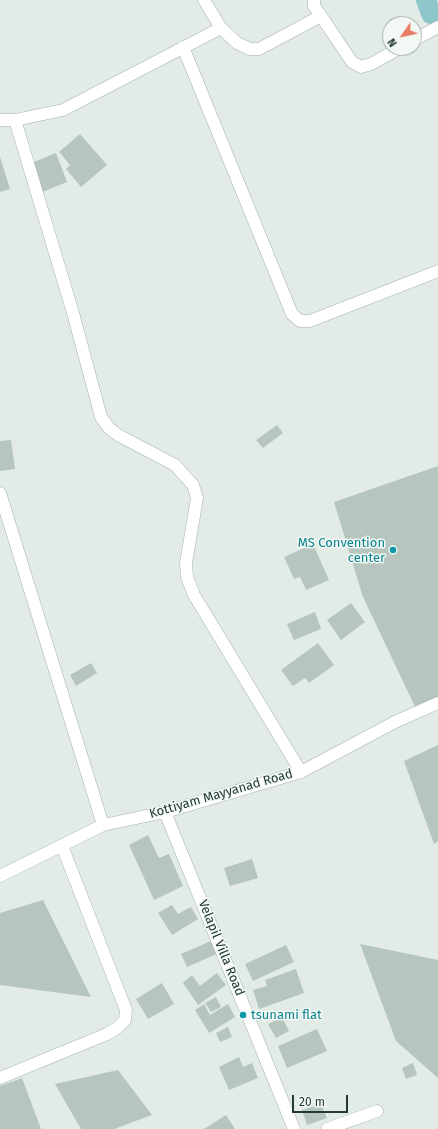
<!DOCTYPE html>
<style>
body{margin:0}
#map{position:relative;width:438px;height:1129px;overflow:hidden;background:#e2ebe6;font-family:"Fira Sans",sans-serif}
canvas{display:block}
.north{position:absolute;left:382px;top:16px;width:40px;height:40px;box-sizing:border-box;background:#f2f8f4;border:1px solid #9faca7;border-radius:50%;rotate:236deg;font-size:11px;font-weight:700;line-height:16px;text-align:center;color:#233a33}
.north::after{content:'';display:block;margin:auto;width:14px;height:18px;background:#e67c64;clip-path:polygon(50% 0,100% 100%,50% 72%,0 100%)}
.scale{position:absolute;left:292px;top:1095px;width:56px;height:18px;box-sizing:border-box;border:2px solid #233a33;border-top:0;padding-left:5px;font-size:12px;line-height:14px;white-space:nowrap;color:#233a33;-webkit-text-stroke:3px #f2f8f4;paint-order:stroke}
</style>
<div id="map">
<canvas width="438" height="1129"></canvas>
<div class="north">N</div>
<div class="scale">20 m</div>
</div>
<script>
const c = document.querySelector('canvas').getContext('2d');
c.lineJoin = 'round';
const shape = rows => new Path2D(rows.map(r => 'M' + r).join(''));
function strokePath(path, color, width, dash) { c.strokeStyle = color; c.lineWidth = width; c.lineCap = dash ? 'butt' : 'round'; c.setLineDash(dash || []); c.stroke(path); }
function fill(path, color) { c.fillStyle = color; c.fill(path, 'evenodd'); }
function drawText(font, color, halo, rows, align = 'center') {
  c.font = font + ' "Fira Sans",sans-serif'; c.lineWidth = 3; c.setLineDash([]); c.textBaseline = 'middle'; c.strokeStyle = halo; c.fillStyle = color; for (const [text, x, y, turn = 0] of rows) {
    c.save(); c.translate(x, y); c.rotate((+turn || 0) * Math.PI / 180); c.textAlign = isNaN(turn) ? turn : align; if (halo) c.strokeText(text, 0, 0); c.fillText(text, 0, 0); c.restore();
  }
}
const canal = shape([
 [426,0,431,14]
]);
const building = shape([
 [80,134,107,165,81,187,66,169,70,165,59,152],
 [56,153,67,182,35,195,24,166],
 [0,157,10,189,0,192],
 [277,425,283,433,263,448,256,440],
 [11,440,15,469,0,471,0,441],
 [438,466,438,702,417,711,363,597,334,502],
 [313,544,329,580,306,590,300,577,294,579,284,557],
 [351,603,365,622,341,640,327,620],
 [315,612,321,629,294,640,287,624],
 [318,643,334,665,309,683,305,678,293,686,281,670],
 [91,663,97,673,76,686,70,675],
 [438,745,438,841,434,844,404,761],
 [148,835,159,858,169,854,183,886,154,900,129,845],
 [252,859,258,878,230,886,224,868],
 [43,900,91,997,0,985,0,913],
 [172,905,178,914,191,907,198,919,172,935,158,913],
 [211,941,217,954,187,967,181,954],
 [360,944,438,960,438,1078,396,1041],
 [286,945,294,962,253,981,245,964],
 [296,969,304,993,259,1009,253,990,267,986,265,980],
 [217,973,226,985,198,1005,183,983,192,975,200,986],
 [162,983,174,1004,148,1019,136,999],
 [216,997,221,1007,211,1012,205,1003],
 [204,1004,210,1015,228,1004,235,1017,209,1033,195,1010],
 [282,1017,289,1031,276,1038,268,1024],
 [228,1027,232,1037,220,1042,216,1033],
 [317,1029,327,1051,287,1068,278,1046],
 [239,1057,243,1067,252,1063,258,1078,229,1090,219,1067],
 [413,1063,417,1075,406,1079,402,1068],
 [118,1070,152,1115,114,1129,81,1129,55,1084],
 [22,1078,41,1129,0,1129,0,1086],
 [321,1104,327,1118,307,1125,302,1110],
 [226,1115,235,1129,204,1129]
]);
const minor = shape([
 [204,0,221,28,237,43,250,49,259,49,321,16],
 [314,0,314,6,321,16,352,62,361,67,371,64,400,48],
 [414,40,438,27],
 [183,47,292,314,300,321,310,321,438,271],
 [0,120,15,120,63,110,221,28],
 [15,120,73,313,101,417,109,428,118,435,175,465,193,485,197,498,186,563,187,577,194,595,301,772],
 [0,493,103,825],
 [165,812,294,1129],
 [0,876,103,825,165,812,301,772,395,722,438,703],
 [0,1078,107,1034,117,1028,125,1020,126,1010,62,846],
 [327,1129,377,1111]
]);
const markers = [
 [393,550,4,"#0f9aa8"],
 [243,1015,4,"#0f9aa8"]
];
const cultureNames = [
 ["MS Convention",385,543],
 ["center",385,558],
 ["tsunami flat",251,1015,"left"]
];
const streetNames = [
 ["Kottiyam Mayyanad Road",221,794,-16],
 ["Velapil Villa Road",221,948,68]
];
strokePath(canal, '#8ec6cb', 20);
fill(building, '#b7c5bf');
strokePath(minor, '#a5b2ad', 13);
strokePath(minor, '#fff', 12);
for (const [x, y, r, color] of markers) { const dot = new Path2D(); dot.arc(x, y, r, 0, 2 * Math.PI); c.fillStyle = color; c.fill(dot); strokePath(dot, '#f2f8f4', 1.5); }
drawText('13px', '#0d838f', '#f2f8f4', cultureNames, 'right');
drawText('13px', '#233a33', '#f2f8f4', streetNames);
</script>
